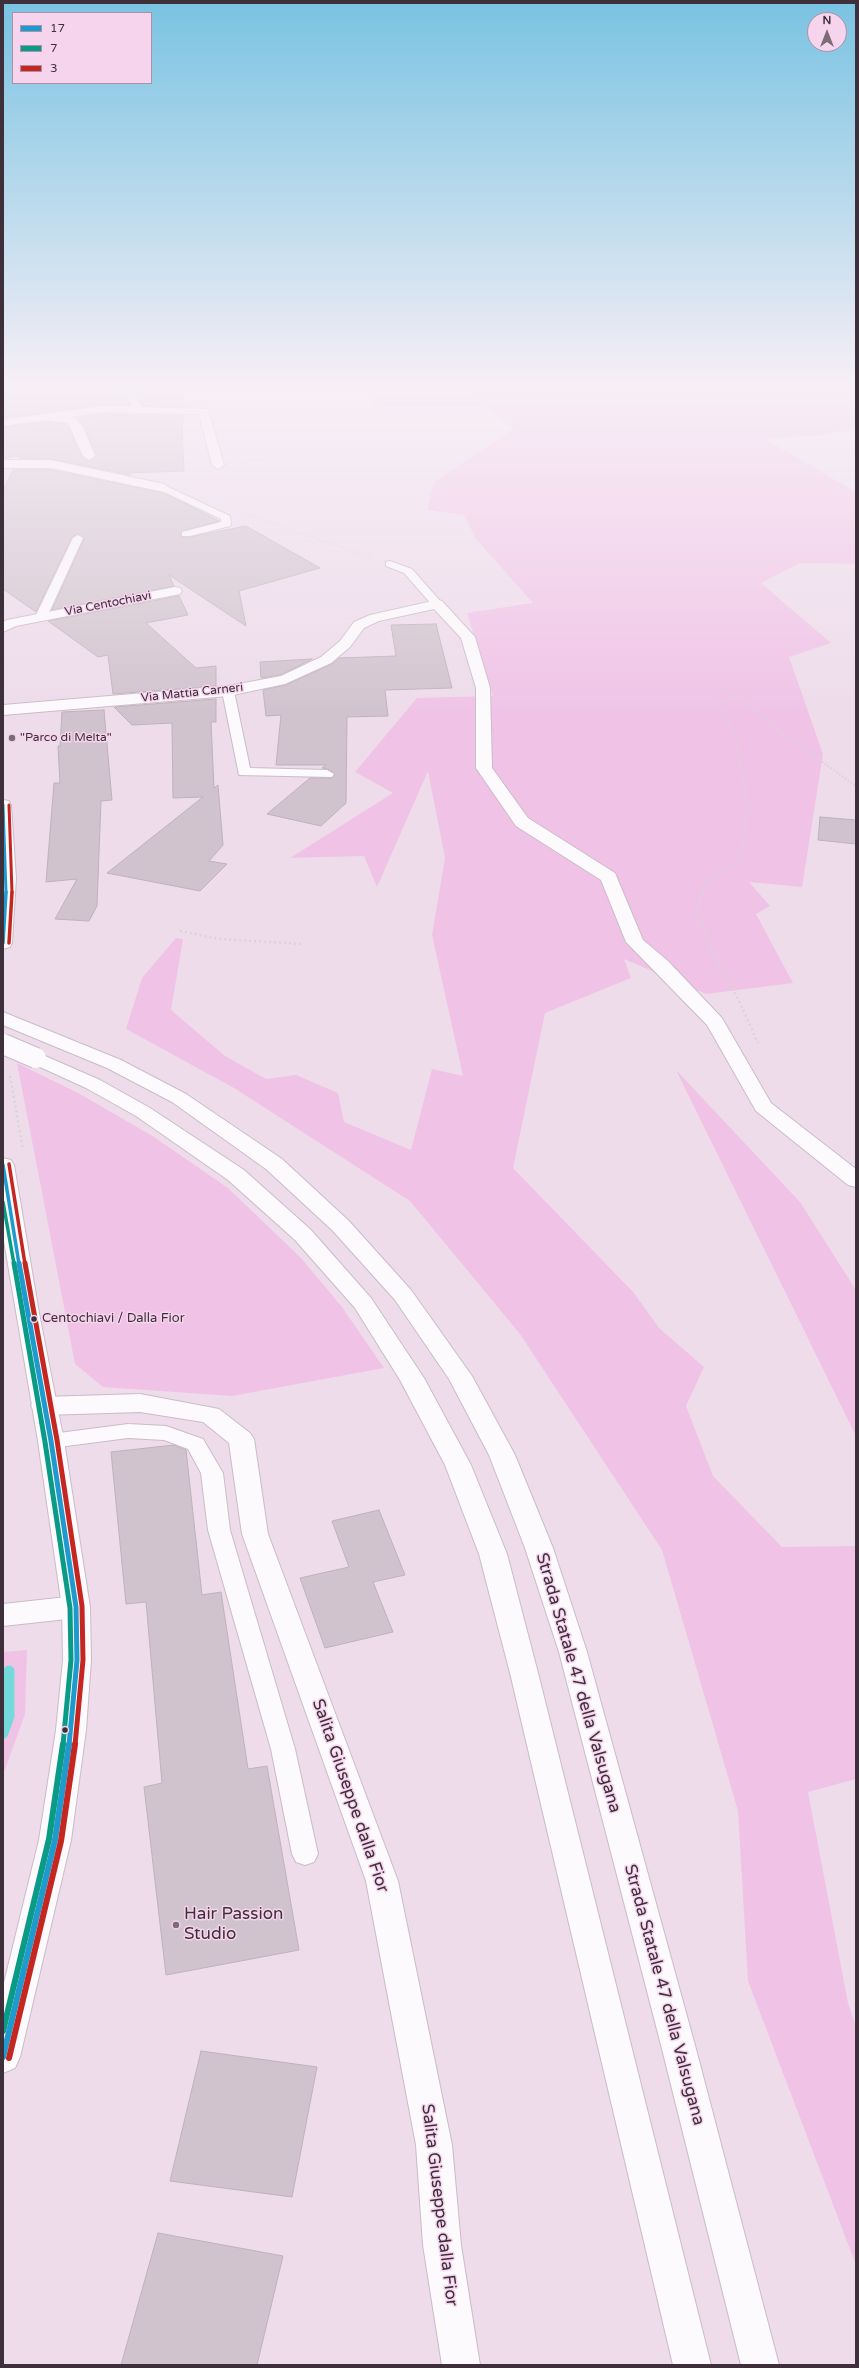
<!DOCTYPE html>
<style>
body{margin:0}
#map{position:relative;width:859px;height:2368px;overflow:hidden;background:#eedcea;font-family:"Varela Round",sans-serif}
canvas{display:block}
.frame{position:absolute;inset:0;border:4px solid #3d303a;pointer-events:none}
.legend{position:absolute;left:12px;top:12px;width:140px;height:72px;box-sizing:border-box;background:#f6d4ed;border:1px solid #ac92a5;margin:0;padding:5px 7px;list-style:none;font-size:12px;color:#3d303a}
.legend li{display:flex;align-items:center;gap:8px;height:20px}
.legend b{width:20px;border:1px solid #ac92a5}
.north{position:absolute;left:807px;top:12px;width:40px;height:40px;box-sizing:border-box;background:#f6d4ed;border:1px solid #ac92a5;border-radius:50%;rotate:0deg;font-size:11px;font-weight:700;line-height:16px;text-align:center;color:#3d303a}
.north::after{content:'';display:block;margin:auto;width:14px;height:18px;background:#7b6c78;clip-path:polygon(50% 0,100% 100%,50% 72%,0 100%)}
</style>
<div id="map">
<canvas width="859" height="2368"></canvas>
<div class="frame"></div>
<ul class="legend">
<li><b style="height:5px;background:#1f9acf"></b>17</li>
<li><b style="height:5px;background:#0a9b86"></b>7</li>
<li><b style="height:5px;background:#c52720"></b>3</li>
</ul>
<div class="north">N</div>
</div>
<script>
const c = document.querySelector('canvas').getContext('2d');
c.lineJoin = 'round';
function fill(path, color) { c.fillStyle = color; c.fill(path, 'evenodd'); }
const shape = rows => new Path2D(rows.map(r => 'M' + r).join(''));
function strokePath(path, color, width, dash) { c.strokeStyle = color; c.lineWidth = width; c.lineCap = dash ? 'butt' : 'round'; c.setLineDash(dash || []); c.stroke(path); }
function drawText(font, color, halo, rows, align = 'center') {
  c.font = font + ' "Varela Round",sans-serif'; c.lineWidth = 3; c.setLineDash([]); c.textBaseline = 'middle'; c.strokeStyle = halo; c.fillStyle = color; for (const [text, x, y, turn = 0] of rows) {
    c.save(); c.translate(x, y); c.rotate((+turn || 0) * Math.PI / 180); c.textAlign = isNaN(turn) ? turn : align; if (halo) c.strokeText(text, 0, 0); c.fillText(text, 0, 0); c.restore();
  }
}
const green = shape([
 [512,384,856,384,856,428,824,435,765,439,856,492,856,564,800,563,761,583,831,643,789,657,823,754,802,887,749,882,770,906,756,914,793,983,706,994,624,959,631,978,545,1013,513,1168,634,1293,659,1328,704,1367,686,1406,713,1476,782,1547,856,1546,856,1779,808,1792,848,2003,856,2027,856,2265,748,1981,738,1811,662,1550,520,1334,410,1201,234,1088,126,1029,142,978,176,938,183,939,171,1010,225,1056,266,1079,296,1075,338,1093,344,1122,411,1150,432,1069,463,1076,432,935,445,858,428,771,377,887,364,856,290,858,393,793,355,772,417,698,493,696,467,613,533,603,476,539,464,515,427,510,433,483,513,429,484,406,372,407,372,399,449,398],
 [17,1063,78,1093,118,1116,154,1137,228,1188,301,1258,342,1307,384,1368,232,1396,103,1387,75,1364],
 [676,1070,800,1202,856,1290,856,1436],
 [27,1650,25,1714,3,1775,3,1652]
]);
const stream = shape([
 [3,1733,9,1716,9,1671]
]);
const building = shape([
 [4,384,120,384,130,405,101,405,3,418,4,384],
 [130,384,182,384,183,407,142,406,130,384],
 [101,414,184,415,182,425,184,471,126,473,131,475,51,459,19,458,20,456,3,458,3,427,45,422,67,424,82,457,90,461,96,455,84,426,77,418,101,414],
 [13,470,51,470,164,493,219,521,182,531,181,537,190,537,246,526,320,568,239,591,246,626,169,575,174,586,52,610,84,539,77,534,72,537,36,612,3,589,3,490,13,470],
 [179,596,188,615,146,623,196,668,216,666,216,686,113,694,108,655,98,657,48,621,179,596],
 [436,624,452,688,385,690,388,716,347,717,346,803,321,826,267,814,310,778,332,778,335,774,328,769,322,768,326,765,276,765,281,715,266,716,263,690,286,685,332,664,339,658,396,656,391,625,436,624],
 [312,659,281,675,261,678,260,662,312,659],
 [216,699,216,722,211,722,214,788,218,785,223,845,209,861,227,864,200,891,107,873,203,797,173,798,172,723,132,725,114,707,216,699],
 [104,710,112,800,101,801,97,906,89,921,55,919,77,879,46,882,54,783,60,783,58,746,60,746,62,712,104,710],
 [820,817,856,820,856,844,818,840,820,817],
 [174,1445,186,1450,202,1595,221,1592,248,1769,267,1766,299,1950,166,1975,144,1787,162,1783,146,1602,126,1604,111,1452,174,1445],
 [379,1510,405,1575,373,1582,393,1632,325,1648,300,1578,349,1567,332,1521,379,1510],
 [201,2051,317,2067,292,2197,170,2181,201,2051],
 [158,2233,283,2256,257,2365,121,2365,158,2233]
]);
const pathFar2 = shape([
 [240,462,288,456,349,438,362,424,370,409],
 [246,514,372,558]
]);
const pathFar1 = shape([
 [701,893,703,887,740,858,748,807,735,734,717,704,733,696,753,708,783,734,856,786]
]);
const path = shape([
 [702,892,696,912,712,951,740,1003,758,1043],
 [180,931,220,939,304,944],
 [10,1076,23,1150]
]);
const service = shape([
 [121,384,129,384,143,410,141,412,135,412,121,384],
 [164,485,230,516,231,524,230,526,190,536,182,536,182,532,221,522,221,519,160,490,160,486,164,485],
 [78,535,83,538,47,617,41,620,37,619,35,617,73,538,78,535],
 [390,561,412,569,441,602,441,606,433,606,404,573,386,566,386,562,390,561],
 [228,687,234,691,250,768,327,770,334,774,332,777,239,775,222,691,228,687],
 [128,1424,166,1426,203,1439,223,1473,230,1530,295,1749,318,1854,314,1862,305,1865,296,1862,292,1854,271,1749,208,1530,201,1473,188,1449,164,1440,128,1438,51,1448,44,1446,41,1441,44,1436,51,1434,128,1424]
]);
const minor = shape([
 [101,406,208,409,224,465,218,469,212,465,199,414,101,412,71,417,75,418,83,427,95,456,89,460,83,456,68,423,45,420,3,426,3,420,101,406],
 [3,460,51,460,164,484,170,488,164,492,51,468,3,468,3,460],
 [175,587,180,588,182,591,180,594,16,626,3,632,3,622,7,620,175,587],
 [437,600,442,601,475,637,490,688,492,768,528,818,615,873,643,940,668,961,722,1018,771,1103,856,1169,856,1187,848,1185,756,1111,707,1025,626,942,601,880,516,826,476,768,476,688,461,638,434,609,379,621,364,628,350,647,331,663,285,684,228,696,3,715,3,705,228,686,281,676,321,657,340,641,354,622,370,615,437,600],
 [140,1394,219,1409,250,1433,254,1439,268,1534,398,1881,452,2145,461,2245,480,2365,442,2365,423,2245,416,2145,366,1881,242,1534,229,1443,203,1422,140,1412,44,1415,35,1412,31,1406,35,1400,44,1397,140,1394],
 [76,1596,86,1599,90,1607,86,1615,76,1618,3,1626,3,1604,76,1596]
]);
const tertiary = shape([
 [3,800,9,801,11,805,16,878,12,943,10,947,3,949,3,800],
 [3,1158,11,1160,14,1165,39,1313,64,1441,90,1607,91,1660,86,1730,71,1840,20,2057,15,2068,3,2073,3,1987,39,1840,56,1730,63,1660,62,1607,38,1441,3,1235,3,1158]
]);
const trunk = shape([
 [3,1012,121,1060,186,1094,282,1159,349,1221,411,1290,472,1376,515,1455,553,1548,587,1652,696,2049,779,2365,741,2365,662,2049,559,1652,525,1548,489,1455,449,1379,395,1300,333,1231,266,1169,172,1102,107,1068,3,1025,3,1012],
 [36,1052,100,1080,150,1108,244,1170,311,1230,371,1298,424,1378,471,1465,507,1554,538,1673,711,2365,673,2365,510,1673,479,1554,445,1465,400,1380,355,1308,295,1240,228,1180,136,1116,86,1088,29,1062,26,1058,29,1054,36,1052]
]);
const trunkBridge = shape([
 [3,1044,36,1058]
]);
const bus1Far3 = shape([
 [3,805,6,893]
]);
const bus1Far2 = shape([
 [3,943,6,892],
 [3,1165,19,1264]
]);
const bus1Far1 = shape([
 [19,1263,51,1441,76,1607,77,1660,69,1745]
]);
const bus1 = shape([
 [3,2057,55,1840,69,1744]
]);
const bus2Far2 = shape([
 [3,1202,14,1264]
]);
const bus2Far1 = shape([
 [14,1263,45,1442,70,1608,71,1660,63,1745]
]);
const bus2 = shape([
 [3,2031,49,1839,63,1744]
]);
const bus3Far3 = shape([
 [9,805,12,893]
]);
const bus3Far2 = shape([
 [9,943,12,892],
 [9,1164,25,1264]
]);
const bus3Far1 = shape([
 [25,1263,57,1440,82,1606,83,1660,75,1745]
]);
const bus3 = shape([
 [9,2058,61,1841,75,1744]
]);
const markers = [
 [12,738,4,"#7b6c78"],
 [34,1319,3.5,"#3d303a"],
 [65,1730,3.5,"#3d303a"],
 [176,1925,4,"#7b6c78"]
];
const farStreetnames = [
 ["Via Centochiavi",108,604,-11],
 ["Via Mattia Carneri",192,693,-6]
];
const farPoinames = [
 ["\"Parco di Melta\"",20,738]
];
const busNames = [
 ["Centochiavi / Dalla Fior",42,1319]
];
const nearStreetnames = [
 ["Strada Statale 47 della Valsugana",578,1683,74],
 ["Salita Giuseppe dalla Fior",350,1796,71],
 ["Strada Statale 47 della Valsugana",664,1995,75],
 ["Salita Giuseppe dalla Fior",439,2205,83]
];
const nearPoinames = [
 ["Hair Passion",184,1915],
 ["Studio",184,1935]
];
fill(green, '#f0c3e6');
strokePath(stream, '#74d9da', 11);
fill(building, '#d1c3cd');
strokePath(building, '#bfb1bc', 1);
strokePath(service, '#cabcc7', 2);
strokePath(minor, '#cabcc7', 2);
strokePath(tertiary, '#cabcc7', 2);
strokePath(trunk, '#cabcc7', 2);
strokePath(pathFar2, '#dad4d8', 1.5, [1, 1.5]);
strokePath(pathFar1, '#dad4d8', 2, [1.5, 2]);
strokePath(path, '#dad4d8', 2.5, [2, 3]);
fill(service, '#fcfafc');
fill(minor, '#fcfafc');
fill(tertiary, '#fcfafc');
fill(trunk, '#fcfafc');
strokePath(trunkBridge, '#cabcc7', 22, []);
strokePath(trunkBridge, '#fcfafc', 20);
strokePath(bus1Far3, '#1f9acf', 3);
strokePath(bus1Far2, '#1f9acf', 3.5);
strokePath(bus1Far1, '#1f9acf', 5);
strokePath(bus1, '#1f9acf', 6);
strokePath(bus2Far2, '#0a9b86', 3.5);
strokePath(bus2Far1, '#0a9b86', 5);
strokePath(bus2, '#0a9b86', 6);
strokePath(bus3Far3, '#c52720', 3);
strokePath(bus3Far2, '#c52720', 3.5);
strokePath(bus3Far1, '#c52720', 5);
strokePath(bus3, '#c52720', 6);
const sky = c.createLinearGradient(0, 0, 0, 715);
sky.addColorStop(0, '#79c3e2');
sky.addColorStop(0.54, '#f7eff6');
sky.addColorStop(1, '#f7eff600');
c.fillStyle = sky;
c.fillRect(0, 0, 859, 715);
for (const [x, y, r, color] of markers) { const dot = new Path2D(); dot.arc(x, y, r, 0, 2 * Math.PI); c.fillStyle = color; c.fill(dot); strokePath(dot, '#f6d4ed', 1.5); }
drawText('12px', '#3d303a', '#f6d4ed', farStreetnames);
drawText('12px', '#3d303a', '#f6d4ed', farPoinames, 'left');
drawText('13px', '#3d303a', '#f6d4ed', busNames, 'left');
drawText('17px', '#3d303a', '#f6d4ed', nearStreetnames);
drawText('17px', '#3d303a', '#f6d4ed', nearPoinames, 'left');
</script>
